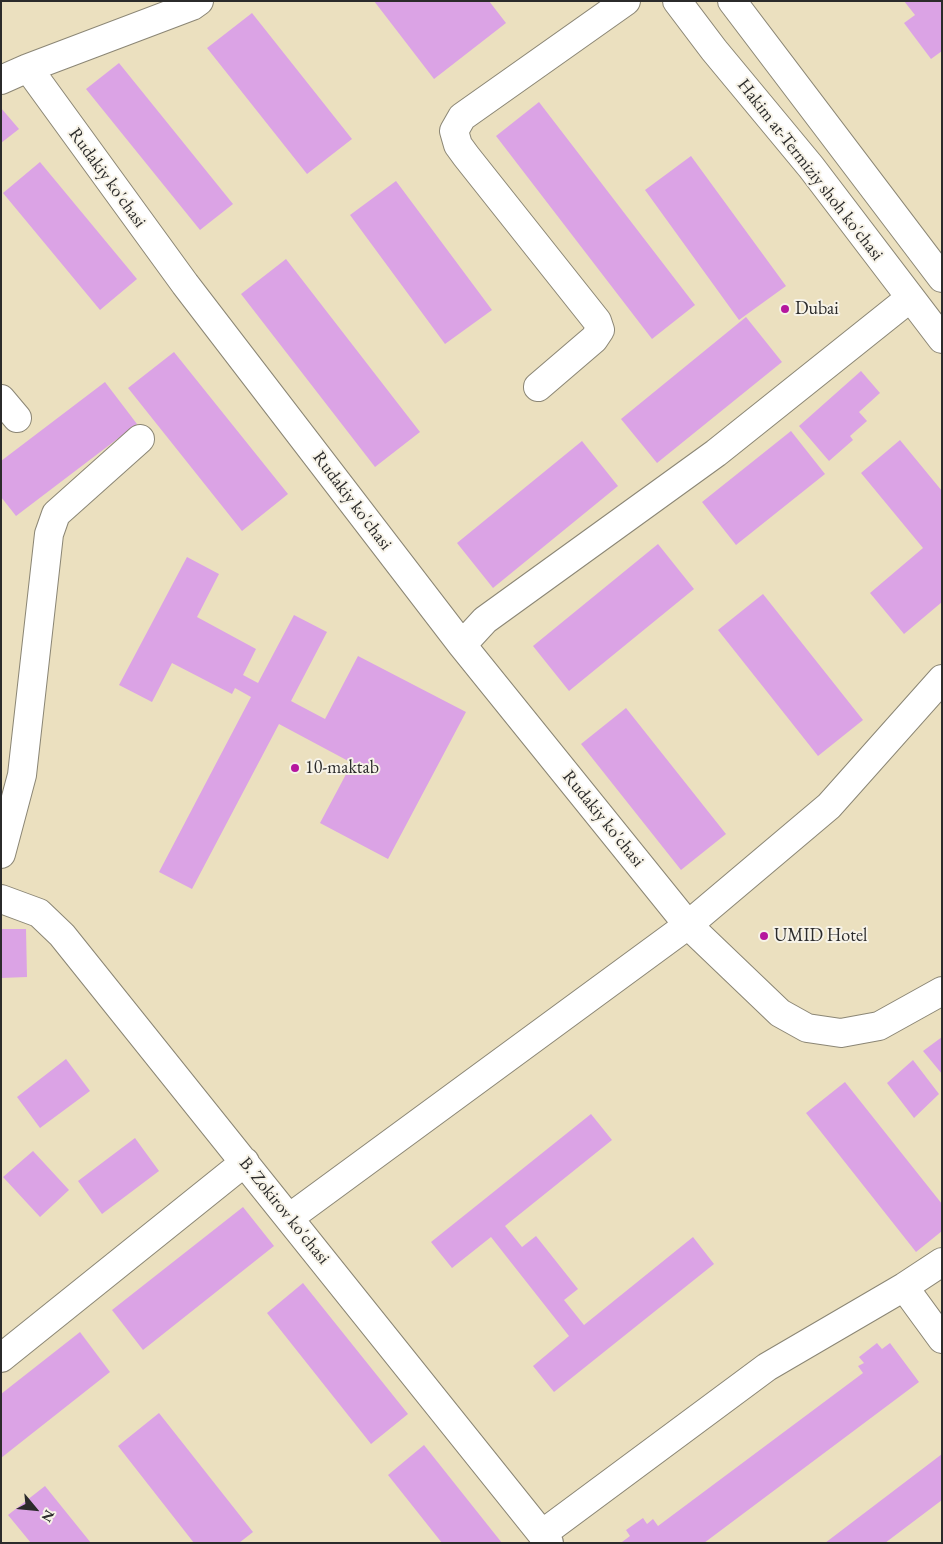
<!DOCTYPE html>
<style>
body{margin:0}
#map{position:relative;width:943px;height:1544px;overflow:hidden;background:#ebe0bf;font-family:"EB Garamond",serif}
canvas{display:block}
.frame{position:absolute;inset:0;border:2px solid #2b2b2b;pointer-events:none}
.north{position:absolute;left:10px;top:1484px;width:50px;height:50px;-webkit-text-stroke:4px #f7f3e8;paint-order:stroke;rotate:118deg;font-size:14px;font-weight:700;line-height:20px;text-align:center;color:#2b2b2b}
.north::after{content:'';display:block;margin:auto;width:18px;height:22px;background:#2b2b2b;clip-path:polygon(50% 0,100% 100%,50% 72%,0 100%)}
</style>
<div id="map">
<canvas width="943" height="1544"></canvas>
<div class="frame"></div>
<div class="north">N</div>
</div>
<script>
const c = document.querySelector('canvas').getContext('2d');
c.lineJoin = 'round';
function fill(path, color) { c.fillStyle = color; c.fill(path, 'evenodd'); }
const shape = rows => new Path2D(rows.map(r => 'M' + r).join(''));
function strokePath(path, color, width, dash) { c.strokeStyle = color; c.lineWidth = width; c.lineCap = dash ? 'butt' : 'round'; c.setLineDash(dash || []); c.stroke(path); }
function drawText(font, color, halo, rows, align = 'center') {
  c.font = font + ' "EB Garamond",serif'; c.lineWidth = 4; c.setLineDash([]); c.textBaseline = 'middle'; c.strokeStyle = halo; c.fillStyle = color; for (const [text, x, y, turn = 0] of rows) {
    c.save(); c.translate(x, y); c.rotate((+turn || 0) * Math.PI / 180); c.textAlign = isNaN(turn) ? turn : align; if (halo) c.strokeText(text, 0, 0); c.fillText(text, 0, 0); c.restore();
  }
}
const building = shape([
 [374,1,489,1,506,23,434,79],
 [904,1,942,1,942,51,931,59,904,23,915,15],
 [252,13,352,139,307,174,207,48],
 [119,63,233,204,200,230,86,89],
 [539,102,695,305,652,339,496,136],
 [1,108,19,129,1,143],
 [691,156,786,286,739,320,645,190],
 [40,162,137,279,100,310,3,193],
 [396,181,492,310,445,344,350,215],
 [286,259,420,432,375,467,241,294],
 [746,317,782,362,657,463,621,419],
 [174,352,288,494,242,531,128,388],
 [861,371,880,393,859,412,867,421,850,436,853,440,829,461,799,426],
 [105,382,137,424,16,516,1,497,1,461],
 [791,431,825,474,736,545,702,502],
 [900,440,942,491,942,602,904,634,870,593,923,548,861,473],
 [582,441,618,486,493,588,457,543],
 [658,544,694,589,569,691,533,646],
 [187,557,219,574,197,617,256,649,243,675,258,683,294,615,327,632,291,701,325,719,358,656,466,712,388,859,320,823,352,763,279,724,192,889,159,872,251,697,235,688,232,694,172,663,152,702,119,685],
 [763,594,863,720,818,756,718,630],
 [626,708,726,834,681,870,581,744],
 [1,929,26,929,27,977,1,978],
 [942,1037,942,1074,923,1051],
 [66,1059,90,1091,40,1128,17,1097],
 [913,1060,939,1094,914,1118,887,1083],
 [845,1082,942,1204,942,1231,916,1252,806,1113],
 [591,1114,612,1140,505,1226,522,1247,536,1236,578,1289,564,1300,584,1325,693,1237,714,1264,554,1392,533,1366,569,1336,491,1237,452,1268,431,1242],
 [135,1138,159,1171,102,1214,78,1181],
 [33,1151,69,1190,40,1217,3,1177],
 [243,1207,274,1246,143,1350,112,1310],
 [303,1283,408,1414,371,1444,267,1313],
 [80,1332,110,1372,1,1458,1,1394],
 [877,1343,882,1349,890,1343,919,1382,704,1543,623,1543,622,1542,630,1536,626,1530,643,1518,647,1524,653,1519,658,1526,863,1373,858,1366,864,1363,859,1357],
 [159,1413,253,1532,239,1543,194,1543,118,1446],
 [424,1445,502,1543,442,1543,388,1475],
 [942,1454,942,1500,885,1543,825,1543],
 [45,1486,91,1543,31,1543,8,1515]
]);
const minor = shape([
 [28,68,185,284,462,645,688,925,780,1013,807,1028,841,1033,879,1026,942,991],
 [1,80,28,68,192,6,199,1],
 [538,387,594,339,600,330,597,321,466,156,458,145,454,131,462,117,626,1],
 [1,399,17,418],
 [462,645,485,620,716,453,910,298],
 [1,854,22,775,49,534,56,514,140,439],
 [1,899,39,913,62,935,549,1543],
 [289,1218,688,925,829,806,942,679],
 [904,1287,942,1339],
 [1,1358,245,1162],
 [542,1534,767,1367,904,1287,942,1262]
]);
const major = shape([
 [677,1,714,50,811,167,942,339],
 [732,1,942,278]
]);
const markers = [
 [785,309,5,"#b5179e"],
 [295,768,5,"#b5179e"],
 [764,936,5,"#b5179e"]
];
const streetNames = [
 ["Hakim at-Termiziy shoh ko'chasi",810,170,52],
 ["Rudakiy ko'chasi",107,178,54],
 ["Rudakiy ko'chasi",352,501,53],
 ["Rudakiy ko'chasi",603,819,51],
 ["B. Zokirov ko'chasi",284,1211,51]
];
const poiNames = [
 ["Dubai",795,309],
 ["10-maktab",305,768],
 ["UMID Hotel",774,936]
];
fill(building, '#dba3e5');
strokePath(minor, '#8b8675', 30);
strokePath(major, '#8b8675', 30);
strokePath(minor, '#fff', 28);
strokePath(major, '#fff', 28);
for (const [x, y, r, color] of markers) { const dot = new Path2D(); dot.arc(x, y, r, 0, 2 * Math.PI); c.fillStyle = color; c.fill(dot); strokePath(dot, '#f7f3e8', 2); }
drawText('18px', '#2b2b2b', '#f7f3e8', streetNames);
drawText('18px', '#2b2b2b', '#f7f3e8', poiNames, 'left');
</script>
